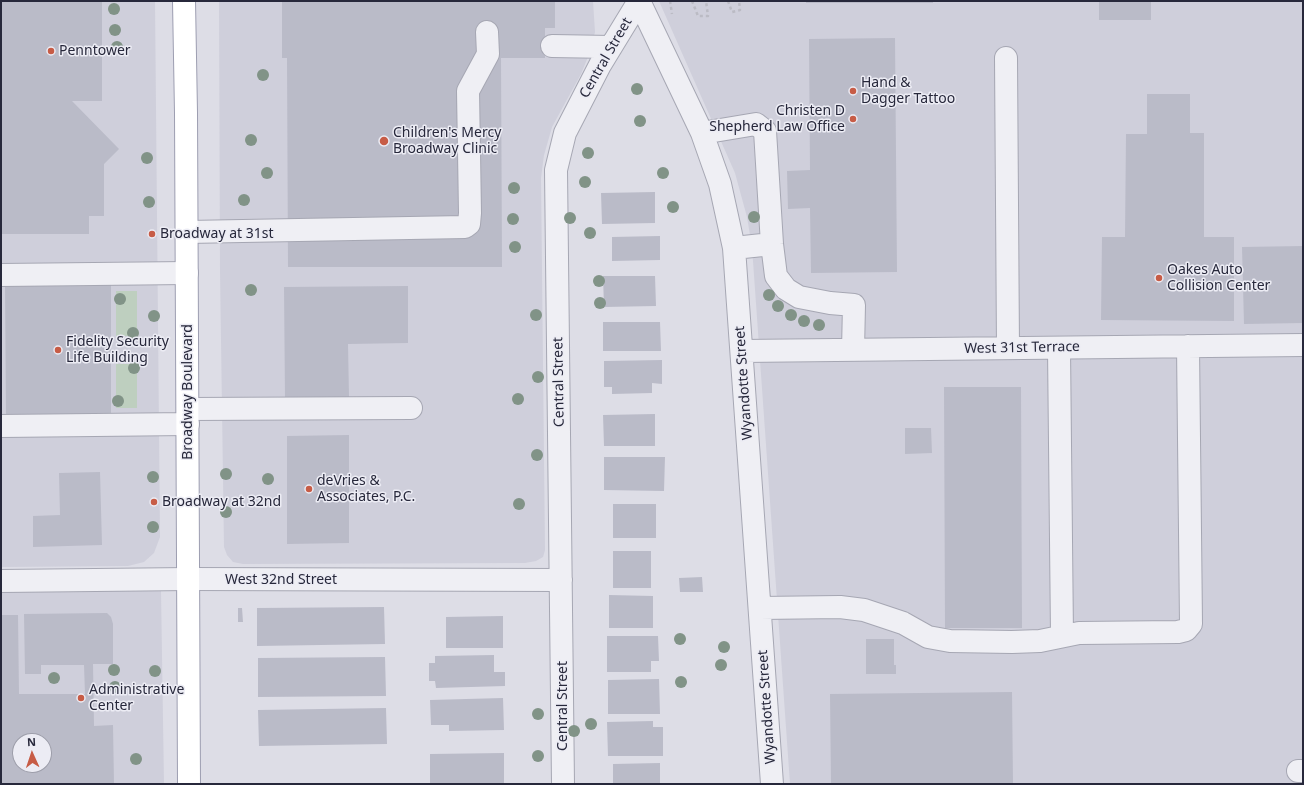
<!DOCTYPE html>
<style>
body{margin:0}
#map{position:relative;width:1304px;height:785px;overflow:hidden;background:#dddde6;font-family:"Noto Sans",sans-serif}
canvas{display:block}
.frame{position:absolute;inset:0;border:2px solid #27283b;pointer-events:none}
.north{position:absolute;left:12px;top:733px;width:40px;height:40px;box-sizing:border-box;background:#ececf4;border:1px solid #9d9eaa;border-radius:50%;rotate:357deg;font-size:11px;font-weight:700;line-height:16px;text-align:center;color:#27283b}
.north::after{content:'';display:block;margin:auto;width:14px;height:18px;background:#c75c46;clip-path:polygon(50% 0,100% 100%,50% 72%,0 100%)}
</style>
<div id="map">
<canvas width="1304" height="785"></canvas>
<div class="frame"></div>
<div class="north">N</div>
</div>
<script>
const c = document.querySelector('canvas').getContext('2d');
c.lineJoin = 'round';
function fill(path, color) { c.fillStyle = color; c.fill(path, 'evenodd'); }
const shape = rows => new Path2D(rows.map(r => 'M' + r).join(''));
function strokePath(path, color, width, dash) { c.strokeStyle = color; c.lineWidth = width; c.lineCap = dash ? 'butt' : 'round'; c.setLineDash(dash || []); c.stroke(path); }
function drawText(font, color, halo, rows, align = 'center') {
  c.font = font + ' "Noto Sans",sans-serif'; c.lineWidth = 3; c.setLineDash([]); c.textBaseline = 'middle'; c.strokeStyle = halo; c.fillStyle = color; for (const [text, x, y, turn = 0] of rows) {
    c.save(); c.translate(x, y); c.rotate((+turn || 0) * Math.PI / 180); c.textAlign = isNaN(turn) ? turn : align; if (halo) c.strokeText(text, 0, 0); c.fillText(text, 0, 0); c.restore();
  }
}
const built = shape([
 [1,1,155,1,160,537,154,553,144,562,128,566,1,567],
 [219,1,593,1,595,32,590,52,581,74,552,127,544,155,541,178,545,550,543,557,536,561,525,563,243,564,233,562,227,555,224,547,220,271],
 [659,1,1303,1,1303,784,790,784,752,247,747,217,735,173],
 [1,591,161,591,164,784,1,784],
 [20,741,44,741,44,765,20,765]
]);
const green = shape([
 [116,291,137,291,137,336,116,336],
 [116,364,137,364,137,408,116,408]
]);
const building = shape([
 [1,1,102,1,102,101,72,101,119,149,104,164,104,216,89,216,89,234,1,234],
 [282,1,555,1,555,28,545,28,545,58,501,58,502,267,288,267,287,58,282,58],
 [806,1,933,1,933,3,806,3],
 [1099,1,1151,1,1151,20,1099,20],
 [895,38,897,272,811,273,810,208,788,209,787,171,810,170,809,39],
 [1147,94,1190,94,1190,133,1204,133,1204,237,1234,237,1234,321,1101,320,1102,237,1125,237,1126,134,1147,134],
 [655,192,655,223,602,224,601,193],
 [660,236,660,260,612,261,612,237],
 [1303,246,1303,323,1244,324,1242,247],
 [603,276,655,276,656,306,604,307],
 [111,282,111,417,6,418,5,283],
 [408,286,408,343,348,344,349,397,285,398,284,287],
 [603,322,660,322,661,351,603,351],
 [662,360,662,384,652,383,652,393,612,394,612,387,604,387,604,361],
 [944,387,1021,387,1022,628,945,628],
 [655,414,655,446,604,446,603,415],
 [905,428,931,428,932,453,905,454],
 [349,435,349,543,287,544,287,436],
 [604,457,665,457,664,491,604,490],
 [100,472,102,545,33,547,33,516,60,515,59,473],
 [613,504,656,504,656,538,613,538],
 [613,551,651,551,651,588,613,588],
 [702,577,703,592,680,592,679,578],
 [609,595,653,596,653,628,609,628],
 [384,607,385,644,257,646,257,608],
 [238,608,242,608,243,622,238,622],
 [107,613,111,617,113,624,113,664,93,664,94,726,113,725,114,784,1,784,1,615,18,615,19,694,85,694,84,665,41,665,41,674,25,674,24,614],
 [20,741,44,741,44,765,20,765],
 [503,616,503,648,446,648,446,617],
 [607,636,658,636,659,661,651,661,651,672,607,672],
 [866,639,894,639,894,665,896,665,896,674,866,674],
 [494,655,494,672,505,672,505,686,436,688,435,681,429,681,429,663,435,663,435,656],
 [385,657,386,696,258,697,258,658],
 [659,679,660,714,608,714,608,680],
 [1012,692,1013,784,831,784,830,694],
 [503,698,504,730,449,731,449,725,431,725,430,700],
 [386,708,387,744,259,746,258,710],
 [653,721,653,727,663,727,663,756,608,756,607,722],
 [504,753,504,784,430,784,430,754],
 [660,763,660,784,613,784,613,764]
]);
const path = shape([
 [670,1,672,14],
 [692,1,698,16,708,16,706,1],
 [728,1,732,12,740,10,739,1]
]);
const minor = shape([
 [639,1,702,133,720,184,734,248,772,784],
 [552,46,611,47],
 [1006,58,1008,348],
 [702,133,756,124,765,131,772,244,776,276,786,289,799,297,830,303,854,305,853,350],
 [187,232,465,227,469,224,470,213,468,91,488,54,487,32],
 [734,248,772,244],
 [1,275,187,273],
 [1059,348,1062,636],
 [742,351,1303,345],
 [188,409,411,408],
 [1,426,188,424],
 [1,581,189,579,561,580],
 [760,608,840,607,864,610,903,623,928,637,950,641,1012,642,1040,641,1079,633,1178,632,1186,630,1191,624,1188,346],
 [1298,771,1303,771],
 [563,784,556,170,565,133,600,65,639,1]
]);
const major = shape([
 [184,1,186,113,189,784]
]);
const trees = [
 [114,9],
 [115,30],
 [117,47],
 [263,75],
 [637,89],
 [640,121],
 [251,140],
 [588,153],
 [147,158],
 [267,173],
 [663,173],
 [585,182],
 [514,188],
 [244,200],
 [149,202],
 [673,207],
 [754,217],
 [570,218],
 [513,219],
 [590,233],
 [515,247],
 [599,281],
 [251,290],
 [769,295],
 [120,299],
 [600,303],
 [778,306],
 [536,315],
 [791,315],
 [154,316],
 [804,321],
 [819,325],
 [133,333],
 [134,368],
 [538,377],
 [518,399],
 [118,401],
 [537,455],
 [226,474],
 [153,477],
 [268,479],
 [519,504],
 [226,512],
 [153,527],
 [680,639],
 [724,647],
 [721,665],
 [114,670],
 [155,671],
 [54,678],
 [681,682],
 [115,687],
 [538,714],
 [591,724],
 [574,731],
 [538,756],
 [136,759]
];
const markers = [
 [51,51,4,"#c75c46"],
 [853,91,4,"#c75c46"],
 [853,119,4,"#c75c46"],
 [384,141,5,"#c75c46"],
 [152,234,4,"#c75c46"],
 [1159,278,4,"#c75c46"],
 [58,350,4,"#c75c46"],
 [309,489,4,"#c75c46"],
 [154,502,4,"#c75c46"],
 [81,698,4,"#c75c46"]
];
const poiNames = [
 ["Penntower",59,51],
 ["Hand &",861,83],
 ["Dagger Tattoo",861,99],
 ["Christen D",845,111,"right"],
 ["Shepherd Law Office",845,127,"right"],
 ["Children's Mercy",393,133],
 ["Broadway Clinic",393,149],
 ["Broadway at 31st",160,234],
 ["Oakes Auto",1167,270],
 ["Collision Center",1167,286],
 ["Fidelity Security",66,342],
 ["Life Building",66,358],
 ["deVries &",317,481],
 ["Associates, P.C.",317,497],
 ["Broadway at 32nd",162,502],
 ["Administrative",89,690],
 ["Center",89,706]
];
const streetNames = [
 ["Central Street",606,58,-60],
 ["West 31st Terrace",1022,348,-1],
 ["Central Street",559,382,-91],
 ["Wyandotte Street",744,383,-94],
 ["Broadway Boulevard",188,392,-90],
 ["West 32nd Street",281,580],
 ["Central Street",563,706,-90],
 ["Wyandotte Street",767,707,-94]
];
fill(built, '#cfcfdb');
fill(green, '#becfbf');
fill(building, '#babbc8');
strokePath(minor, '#a6a7b3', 24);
strokePath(major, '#9d9eb1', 24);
strokePath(path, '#bbbbc4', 2.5, [3, 3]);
strokePath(minor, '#efeff4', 22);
strokePath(major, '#fff', 22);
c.fillStyle = '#819387';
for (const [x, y] of trees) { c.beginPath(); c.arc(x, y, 6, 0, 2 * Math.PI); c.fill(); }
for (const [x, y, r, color] of markers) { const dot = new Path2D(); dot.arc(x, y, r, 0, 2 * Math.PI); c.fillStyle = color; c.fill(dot); strokePath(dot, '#ececf4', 1.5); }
drawText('14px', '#27283b', '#ececf4', poiNames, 'left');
drawText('14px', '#27283b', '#ececf4', streetNames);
</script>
